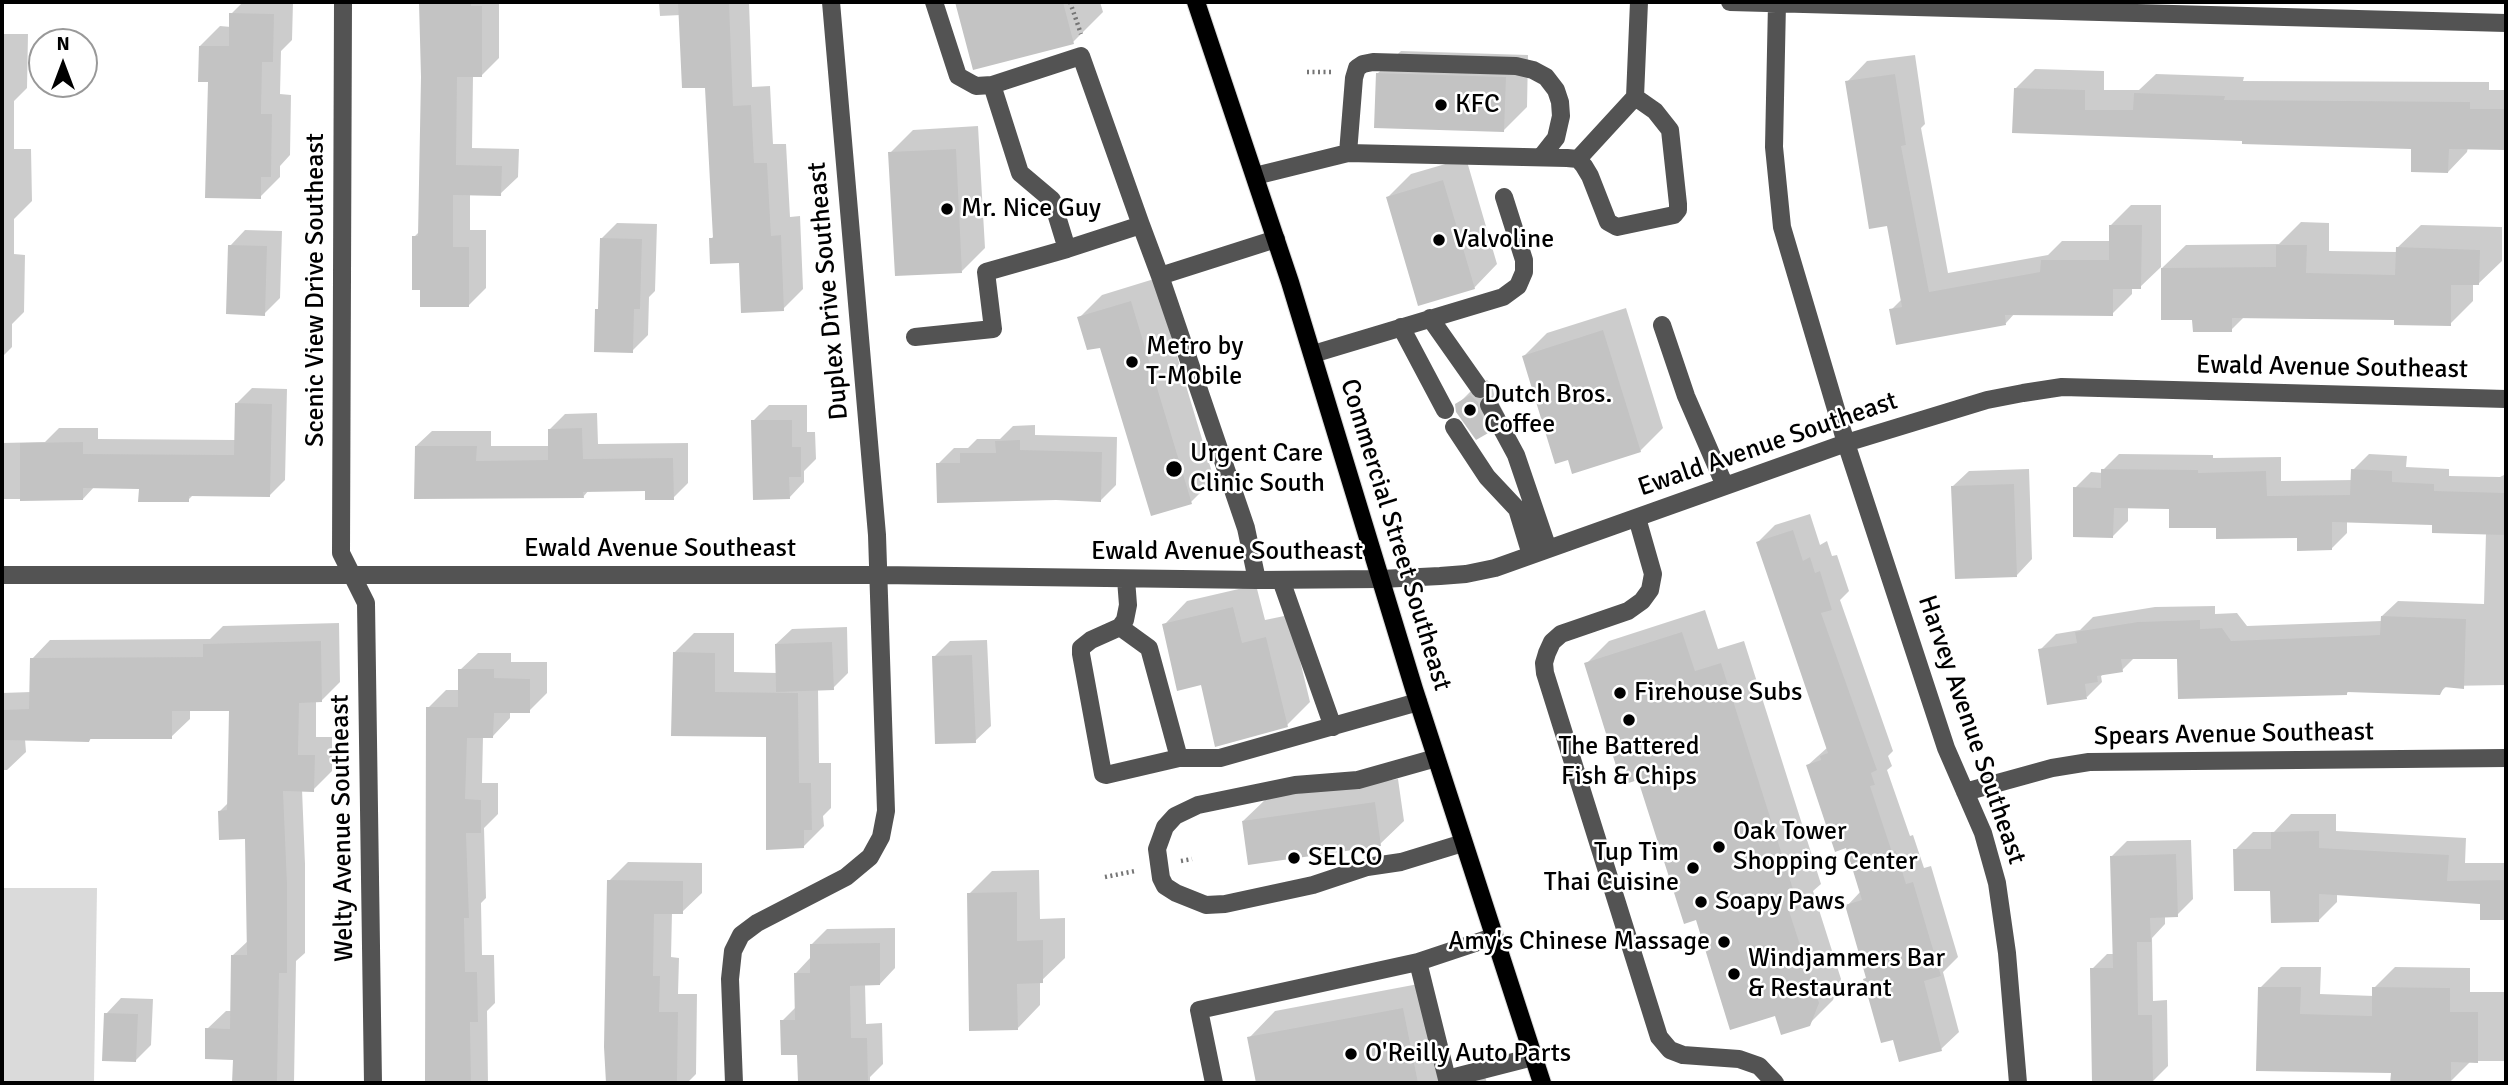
<!DOCTYPE html>
<style>
body{margin:0}
#map{position:relative;width:2508px;height:1085px;overflow:hidden;background:#fff;font-family:Signika,sans-serif}
canvas{display:block}
.frame{position:absolute;inset:0;border:4px solid #000;pointer-events:none}
.north{position:absolute;left:28px;top:28px;width:70px;height:70px;box-sizing:border-box;background:#fff;border:2px solid #999;border-radius:50%;rotate:0deg;font-size:19px;font-weight:700;line-height:28px;text-align:center;color:#000}
.north::after{content:'';display:block;margin:auto;width:24px;height:32px;background:#000;clip-path:polygon(50% 0,100% 100%,50% 72%,0 100%)}
</style>
<div id="map">
<canvas width="2508" height="1085"></canvas>
<div class="frame"></div>
<div class="north">N</div>
</div>
<script>
const c = document.querySelector('canvas').getContext('2d');
c.lineJoin = 'round';
function fill(path, color) { c.fillStyle = color; c.fill(path, 'evenodd'); }
const shape = rows => new Path2D(rows.map(r => 'M' + r).join(''));
function strokePath(path, color, width, dash) { c.strokeStyle = color; c.lineWidth = width; c.lineCap = dash ? 'butt' : 'round'; c.setLineDash(dash || []); c.stroke(path); }
function drawText(font, color, halo, rows, align = 'center') {
  c.font = font + ' Signika,sans-serif'; c.lineWidth = 5; c.setLineDash([]); c.textBaseline = 'middle'; c.strokeStyle = halo; c.fillStyle = color; for (const [text, x, y, turn = 0] of rows) {
    c.save(); c.translate(x, y); c.rotate((+turn || 0) * Math.PI / 180); c.textAlign = isNaN(turn) ? turn : align; if (halo) c.strokeText(text, 0, 0); c.fillText(text, 0, 0); c.restore();
  }
}
const green = shape([
 [2,888,97,888,94,1083,2,1083]
]);
const shadow = shape([
 [243,2,293,2,292,40,281,51,280,94,291,95,290,155,280,166,280,177,260,197,209,80,200,46,220,26,231,27,231,14],
 [421,2,499,2,499,58,481,76,473,76,472,148,519,149,518,177,500,194,470,194,470,230,486,230,486,288,469,305,422,288,414,237,420,231,423,77],
 [659,2,749,2,752,87,770,86,773,144,786,144,790,217,800,216,803,289,783,309,740,261,711,239,715,235,707,86,681,15,660,16],
 [956,2,1100,2,1103,12,1073,42,974,68],
 [2,34,28,34,27,88,14,101,14,149,31,149,32,201,14,219,14,254,25,255,24,312,12,324,12,347,2,357],
 [1401,51,1528,55,1527,107,1503,131,1377,74],
 [1915,55,1925,124,1921,128,1948,273,2048,255,2062,241,2110,241,2111,225,2131,205,2161,205,2161,267,2140,287,2132,287,2132,294,2112,314,2015,313,2006,323,1891,310,1903,298,1889,224,1847,82,1867,61],
 [2035,69,2104,71,2104,90,2139,90,2156,74,2244,77,2243,81,2489,82,2489,90,2506,90,2506,148,2468,147,2467,152,2448,172,2413,147,2014,131,2015,89],
 [978,126,985,248,962,271,890,153,913,130],
 [1466,158,1497,264,1474,288,1388,197,1411,174],
 [2301,222,2329,223,2329,251,2397,252,2397,248,2421,225,2502,227,2502,261,2478,284,2473,284,2473,301,2450,324,2396,318,2245,316,2231,330,2194,318,2162,268,2186,245,2279,244],
 [617,223,657,224,655,291,649,297,648,335,632,351,597,310,600,307,601,239],
 [245,230,282,231,280,298,264,314,230,246],
 [1154,279,1214,479,1191,502,1101,346,1079,318,1102,295],
 [1626,308,1663,428,1640,451,1524,356,1547,333],
 [1487,380,1492,384,1494,394,1505,415,1489,430,1477,438,1457,405,1473,389],
 [252,388,287,389,285,480,269,496,194,494,188,500,140,487,95,486,83,499,2,499,2,443,45,442,59,428,98,428,98,439,236,440,236,404],
 [769,405,807,405,807,432,815,432,816,459,804,471,804,482,789,498,753,421],
 [597,413,598,444,688,443,688,483,673,498,647,489,589,490,583,497,416,446,432,431,491,431,491,446,550,446,550,429,565,414],
 [1035,425,1035,435,1117,437,1116,485,1101,500,1056,498,938,464,954,448,968,448,977,439,1000,439,1013,426],
 [2119,454,2213,455,2213,458,2281,457,2281,481,2353,480,2353,470,2369,454,2407,456,2406,467,2449,469,2449,476,2500,477,2506,474,2506,685,2447,686,2439,693,2350,690,2346,694,2179,657,2135,657,2122,670,2105,673,2101,676,2102,682,2087,697,2040,650,2056,634,2080,630,2093,617,2155,607,2215,606,2215,614,2237,613,2247,626,2382,621,2382,616,2398,601,2484,604,2486,533,2434,524,2347,521,2347,533,2332,548,2299,536,2218,526,2170,507,2128,507,2128,521,2113,536,2075,488,2091,472,2103,473,2103,470],
 [2029,469,2032,559,2017,575,1953,486,1969,471],
 [1810,514,1820,545,1827,541,1832,556,1837,555,1849,591,1840,600,1893,751,1888,756,1892,766,1887,770,1910,836,1913,835,1924,868,1931,866,1958,957,1943,972,1959,1032,1941,1049,1894,1038,1868,977,1847,906,1861,891,1847,846,1808,765,1828,747,1758,542,1775,525],
 [1256,585,1265,620,1289,615,1310,702,1287,725,1202,683,1164,625,1187,601],
 [1705,610,1718,649,1744,641,1821,884,1813,891,1841,979,1833,1000,1809,1024,1776,1014,1697,918,1639,777,1586,664,1609,641],
 [339,623,340,682,321,701,316,701,316,737,332,737,332,771,313,790,302,789,305,864,305,953,296,961,294,1083,234,1083,234,1058,207,1029,226,1011,232,1011,233,955,249,940,247,837,220,811,229,802,231,709,190,709,190,719,171,737,92,737,89,741,25,739,26,752,7,770,2,770,2,693,31,692,32,659,50,640,210,639,223,626],
 [847,627,848,673,833,688,818,689,819,763,831,763,831,808,823,816,824,826,804,846,768,735,672,734,674,653,694,633,734,633,734,672,777,673,776,644,792,629],
 [987,640,991,726,975,741,934,657,950,641],
 [478,653,511,653,511,662,547,662,547,693,529,711,510,711,510,718,493,736,483,736,482,783,498,783,498,814,484,828,486,898,481,903,482,955,494,955,495,1003,487,1011,488,1083,427,1083,428,708,446,690,460,690,460,670],
 [1398,779,1404,821,1380,844,1243,821,1267,798],
 [2291,814,2336,814,2336,831,2466,838,2465,863,2506,863,2506,918,2482,918,2481,902,2337,893,2337,902,2319,920,2272,890,2235,850,2253,832,2274,832],
 [2191,840,2193,899,2177,915,2165,915,2165,924,2152,938,2153,1001,2167,1000,2168,1066,2152,1082,2092,969,2107,954,2114,954,2111,857,2127,841],
 [628,862,702,863,702,893,682,912,672,912,671,957,679,958,678,994,697,994,696,1074,687,1083,607,1083,609,881],
 [1039,870,1040,919,1065,918,1065,958,1040,982,1040,1005,1017,1029,969,894,992,871],
 [895,928,895,968,880,984,865,984,866,1024,882,1023,883,1064,870,1077,870,1083,814,1083,782,1021,796,1007,796,973,811,957,811,945,827,929],
 [2281,967,2321,967,2320,994,2374,996,2374,988,2395,967,2470,968,2470,992,2506,992,2506,1061,2471,1061,2450,1082,2392,1072,2258,1069,2260,988],
 [1429,982,1447,1075,1482,1067,1487,1083,1257,1083,1249,1038,1275,1011],
 [121,998,153,999,151,1045,135,1061,106,1014]
]);
const building = shape([
 [419,2,471,2,471,6,482,6,482,77,457,77,456,165,502,166,501,196,453,195,453,247,469,247,469,307,420,307,420,290,412,290,412,236,418,236,421,77],
 [678,2,729,2,733,106,751,105,754,163,767,163,771,236,781,235,784,311,741,313,739,263,710,264,709,238,713,238,705,88,682,88],
 [955,2,1063,2,1074,44,973,70],
 [229,13,274,14,273,62,262,62,261,114,272,114,271,177,261,177,261,199,205,198,208,82,198,82,199,46,229,46],
 [1376,73,1506,77,1504,132,1374,128],
 [1895,74,1906,145,1901,146,1929,292,2040,272,2041,260,2109,260,2109,225,2142,225,2141,289,2113,289,2113,316,2005,315,2006,325,1896,345,1889,309,1902,307,1887,226,1869,229,1845,81],
 [2014,88,2085,90,2085,110,2133,110,2134,93,2225,96,2224,100,2470,102,2470,109,2506,109,2506,150,2449,149,2448,173,2411,172,2411,149,2242,144,2242,141,2012,133],
 [956,149,962,273,895,276,888,152],
 [1443,180,1475,289,1418,306,1386,197],
 [600,238,642,239,640,309,634,309,633,353,594,352,595,309,598,309],
 [228,245,267,246,265,316,226,314],
 [2276,245,2307,245,2306,273,2395,275,2396,247,2480,250,2479,285,2451,285,2451,326,2394,325,2394,320,2232,318,2232,332,2193,332,2192,320,2161,320,2161,268,2276,267],
 [1131,301,1192,504,1151,516,1100,348,1087,350,1077,317],
 [1603,330,1641,452,1572,474,1568,460,1555,464,1522,356],
 [1470,395,1478,402,1479,410,1490,432,1476,440,1456,412,1455,404],
 [235,403,272,404,270,497,189,496,189,502,138,502,139,489,83,488,83,500,20,501,20,443,83,442,83,454,234,455],
 [751,420,792,420,792,447,801,447,801,477,789,477,790,499,753,500],
 [582,428,583,459,673,458,674,500,645,500,645,491,583,492,584,498,414,499,415,446,477,446,476,461,548,460,548,429],
 [1020,440,1020,450,1102,452,1101,502,1056,500,937,503,936,463,960,463,960,453,996,453,995,441],
 [2101,469,2198,470,2198,473,2266,471,2267,496,2350,495,2351,469,2392,471,2392,482,2434,484,2434,491,2506,493,2506,535,2432,533,2432,525,2332,522,2332,550,2297,551,2297,538,2216,539,2216,528,2169,528,2169,509,2114,508,2113,538,2073,537,2073,487,2101,488],
 [2014,484,2017,577,1955,579,1951,486],
 [1793,530,1803,561,1810,557,1815,573,1820,571,1832,610,1821,613,1877,770,1871,773,1875,785,1870,786,1892,852,1896,851,1906,884,1913,882,1941,976,1924,981,1942,1051,1899,1062,1893,1040,1881,1043,1863,979,1866,978,1845,905,1862,900,1846,848,1835,852,1806,765,1821,760,1820,756,1828,753,1756,542],
 [1233,607,1242,643,1266,637,1288,727,1215,747,1201,685,1177,691,1162,624],
 [2381,616,2466,619,2464,689,2444,687,2440,695,2347,692,2347,695,2178,699,2177,659,2121,659,2123,672,2097,676,2098,682,2085,684,2087,699,2047,705,2038,649,2077,643,2075,632,2138,622,2200,620,2200,629,2222,628,2231,641,2380,635],
 [1682,632,1695,671,1721,663,1799,908,1789,911,1819,1003,1810,1026,1781,1035,1775,1016,1730,1030,1696,920,1684,924,1638,780,1622,785,1584,663],
 [321,641,322,702,299,703,298,755,315,755,314,792,283,791,287,884,287,973,279,973,277,1083,232,1083,233,1060,205,1059,205,1028,230,1029,231,955,247,955,245,839,219,840,218,811,227,810,229,711,172,711,172,739,90,739,89,742,2,740,2,710,29,709,30,658,203,657,203,644],
 [832,642,834,690,776,692,775,644],
 [673,652,715,653,715,692,798,693,799,783,811,783,812,830,804,830,804,848,766,850,766,737,671,736],
 [972,655,976,743,935,744,932,656],
 [458,669,494,669,494,678,530,679,530,713,494,713,493,738,467,738,465,799,481,800,481,833,466,833,469,918,464,918,465,972,477,972,478,1022,470,1022,471,1083,425,1083,426,707,458,707],
 [1375,802,1381,846,1248,865,1242,821],
 [2319,831,2319,848,2449,855,2447,881,2506,880,2506,920,2480,920,2480,904,2319,894,2319,922,2271,923,2270,891,2234,891,2233,849,2271,849,2271,832],
 [2176,854,2178,917,2150,918,2151,942,2137,942,2138,1015,2152,1015,2153,1083,2092,1083,2090,968,2113,968,2110,856],
 [607,880,683,881,683,914,654,914,653,976,660,976,659,1012,678,1012,677,1083,606,1083,604,1047],
 [1017,892,1017,941,1043,940,1043,983,1017,984,1018,1030,969,1031,967,893],
 [880,943,880,985,850,986,851,1038,867,1038,868,1081,798,1082,797,1055,781,1055,780,1020,795,1020,794,973,810,973,810,944],
 [2258,987,2301,987,2300,1014,2372,1016,2372,987,2450,988,2450,1012,2478,1012,2478,1063,2451,1062,2451,1083,2390,1083,2391,1073,2256,1071],
 [1403,1008,1418,1083,1256,1083,1247,1037],
 [104,1013,138,1014,136,1062,102,1061]
]);
const path = shape([
 [1070,2,1081,34],
 [1307,72,1333,72],
 [1181,861,1192,859],
 [1105,877,1135,871]
]);
const minor = shape([
 [343,2,341,553,366,603,373,1083],
 [1730,2,2506,23],
 [1777,3,1774,147,1782,227,1846,443,1946,748,1983,833,1997,883,2007,953,2018,1083],
 [992,85,1081,56,1141,225],
 [1348,153,1354,78,1357,68,1363,64,1373,62,1516,66,1533,70,1546,77,1556,90,1560,102,1561,116,1556,138,1541,157],
 [1578,159,1635,97],
 [1255,176,1348,153,1567,158,1578,159,1584,166,1590,176,1608,222,1617,227,1674,215,1678,210,1678,204,1670,130,1655,111,1635,97,1639,2],
 [1067,249,1141,225,1160,276,1276,239],
 [1160,276,1246,528,1257,580],
 [1430,318,1480,389],
 [1662,325,1686,396,1725,486],
 [1401,327,1445,410],
 [915,337,993,329,986,272,1067,249,1052,200,1020,173,992,85,976,86,958,76,934,2],
 [1313,354,1503,297,1518,286,1524,272,1524,260,1504,197],
 [1489,405,1516,455,1548,549],
 [1454,427,1487,477,1517,509,1531,555],
 [1637,518,1653,574,1650,590,1642,601,1628,611,1561,634,1552,642,1547,653,1544,663,1545,673,1659,1037,1670,1050,1683,1055,1739,1059,1759,1066,1775,1083],
 [2,575,879,575,1257,580,1381,579,1440,576,1466,574,1495,568,1846,443,1987,400,2023,393,2062,387,2506,399],
 [1281,580,1333,727],
 [1120,627,1125,620,1128,605,1126,579],
 [1179,758,1149,648,1120,627,1091,640,1081,648,1081,654,1103,774,1106,775,1179,758,1220,758,1418,702],
 [1436,758,1358,780,1295,785,1198,805,1175,816,1165,827,1157,849,1161,878,1165,886,1176,893,1206,905,1225,904,1313,885,1367,867,1401,862,1463,843],
 [1965,792,2052,768,2089,762,2506,758],
 [1493,937,1418,962,1447,1079,1533,1057],
 [734,1083,730,979,733,951,741,935,757,923,846,877,870,857,881,837,886,811,877,535,831,2],
 [1214,1083,1199,1010,1418,962]
]);
const major = shape([
 [1196,2,1290,282,1414,689,1542,1083]
]);
const markers = [
 [1441,105,7,"#000"],
 [947,209,7,"#000"],
 [1439,240,7,"#000"],
 [1132,362,7,"#000"],
 [1470,410,7,"#000"],
 [1174,469,9,"#000"],
 [1620,693,7,"#000"],
 [1629,720,7,"#000"],
 [1719,847,7,"#000"],
 [1294,858,7,"#000"],
 [1693,868,7,"#000"],
 [1701,902,7,"#000"],
 [1724,942,7,"#000"],
 [1734,974,7,"#000"],
 [1351,1054,7,"#000"]
];
const poiNames = [
 ["KFC",1455,105],
 ["Mr. Nice Guy",961,209],
 ["Valvoline",1453,240],
 ["Metro by",1146,347],
 ["T-Mobile",1146,377],
 ["Dutch Bros.",1484,395],
 ["Coffee",1484,425],
 ["Urgent Care",1190,454],
 ["Clinic South",1190,484],
 ["Firehouse Subs",1634,693],
 ["The Battered",1629,747,"center"],
 ["Fish & Chips",1629,777,"center"],
 ["Oak Tower",1733,832],
 ["Shopping Center",1733,862],
 ["Tup Tim",1679,853,"right"],
 ["Thai Cuisine",1679,883,"right"],
 ["SELCO",1308,858],
 ["Soapy Paws",1715,902],
 ["Amy's Chinese Massage",1710,942,"right"],
 ["Windjammers Bar",1748,959],
 ["& Restaurant",1748,989],
 ["O'Reilly Auto Parts",1365,1054]
];
const streetNames = [
 ["Scenic View Drive Southeast",316,290,-90],
 ["Duplex Drive Southeast",829,291,-95],
 ["Ewald Avenue Southeast",2332,368,1],
 ["Ewald Avenue Southeast",1768,445,-19],
 ["Commercial Street Southeast",1395,535,73],
 ["Ewald Avenue Southeast",660,549],
 ["Ewald Avenue Southeast",1227,552],
 ["Harvey Avenue Southeast",1971,730,71],
 ["Spears Avenue Southeast",2234,735,-1],
 ["Welty Avenue Southeast",343,828,-91]
];
fill(green, '#dadada');
fill(shadow, '#0003');
fill(building, '#c3c3c3');
strokePath(major, '#dbdbdb', 20);
strokePath(path, '#757575', 4.5, [2, 3.5]);
strokePath(minor, '#535353', 18);
strokePath(major, '#000', 18);
for (const [x, y, r, color] of markers) { const dot = new Path2D(); dot.arc(x, y, r, 0, 2 * Math.PI); c.fillStyle = color; c.fill(dot); strokePath(dot, '#fff', 2.5); }
drawText('26px', '#000', '#fff', poiNames, 'left');
drawText('26px', '#000', '#fff', streetNames);
</script>
